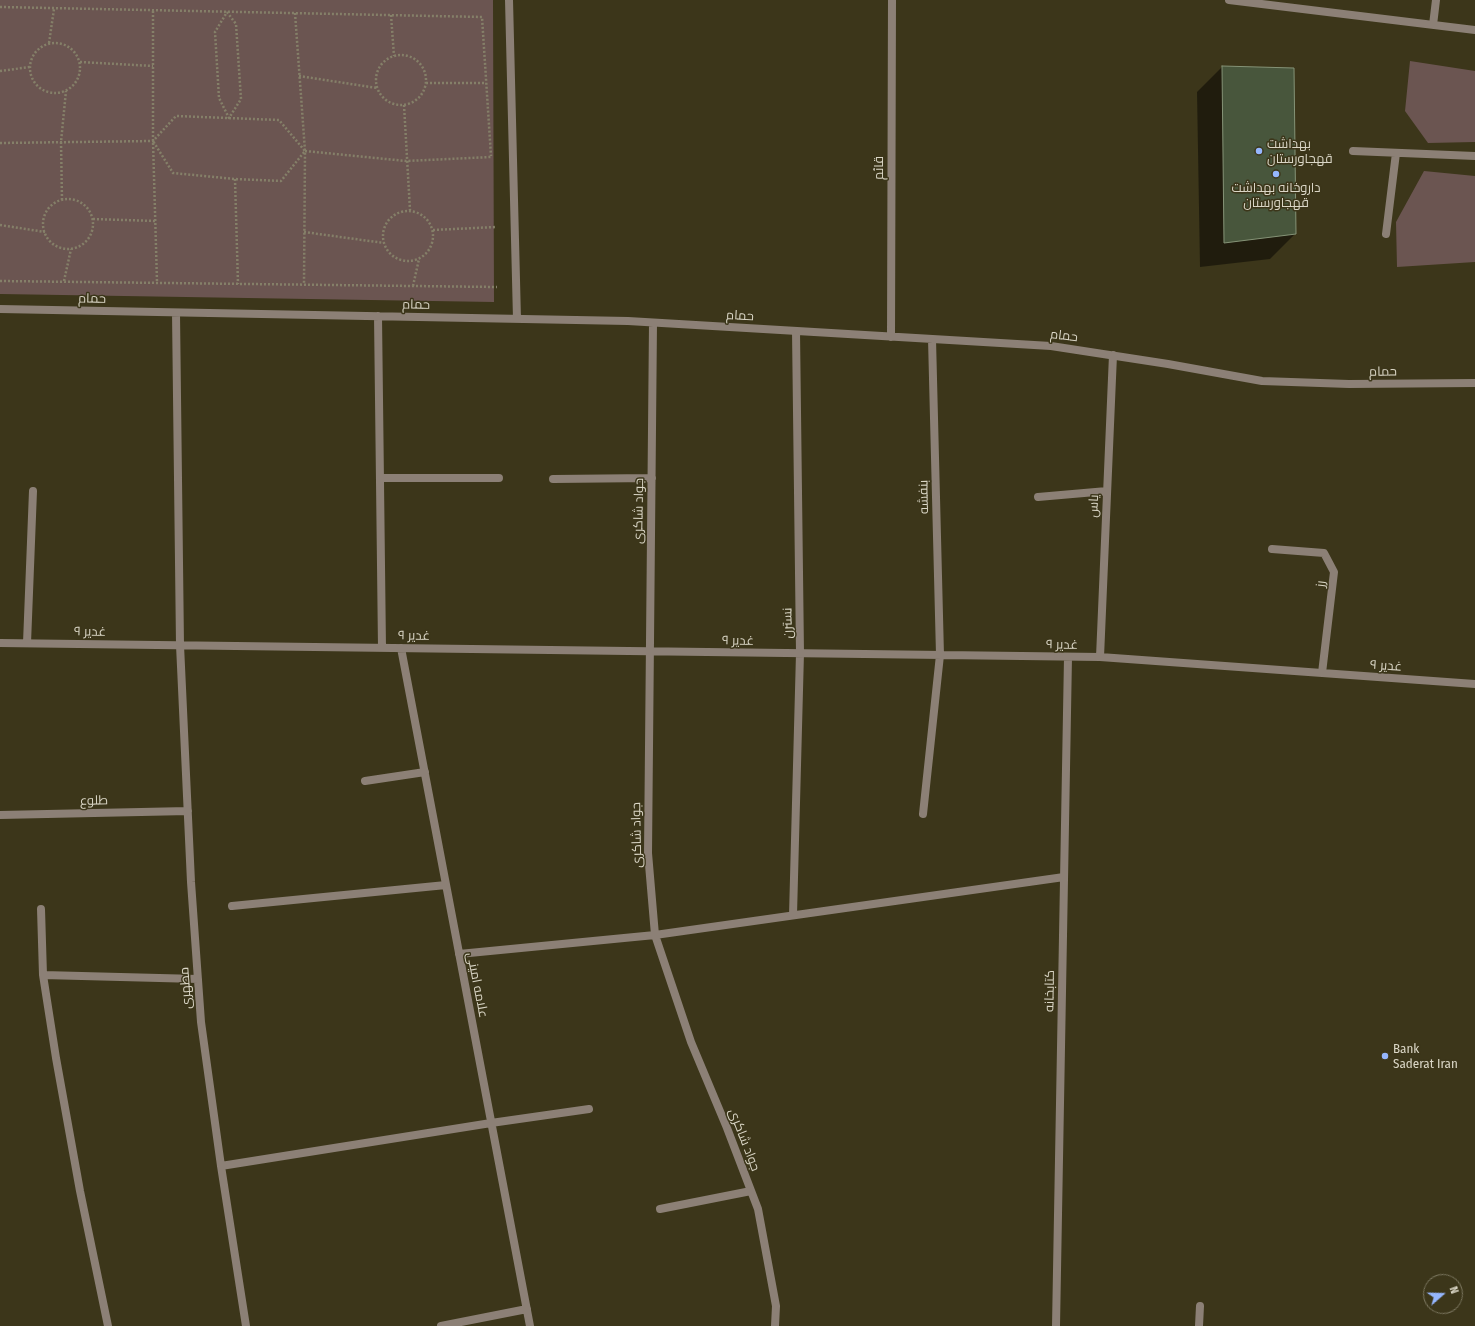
<!DOCTYPE html>
<meta charset="utf-8">
<style>
body{margin:0}
#map{position:relative;width:1475px;height:1326px;overflow:hidden;background:#3c361a;font-family:"Fira Sans Condensed",sans-serif}
canvas{display:block}
.north{position:absolute;left:1423px;top:1274px;width:40px;height:40px;box-sizing:border-box;background:#3c361a;border:1px solid #7b765f;border-radius:50%;rotate:70deg;font-size:11px;font-weight:700;line-height:16px;text-align:center;color:#dad6c6}
.north::after{content:'';display:block;margin:auto;width:14px;height:18px;background:#95b6fd;clip-path:polygon(50% 0,100% 100%,50% 72%,0 100%)}
</style>
<div id="map">
<canvas width="1475" height="1326"></canvas>
<div class="north">N</div>
</div>
<script>
const c = document.querySelector('canvas').getContext('2d');
c.lineJoin = 'round';
function fill(path, color) { c.fillStyle = color; c.fill(path, 'evenodd'); }
const shape = rows => new Path2D(rows.map(r => 'M' + r).join(''));
function strokePath(path, color, width, dash) { c.strokeStyle = color; c.lineWidth = width; c.lineCap = dash ? 'butt' : 'round'; c.setLineDash(dash || []); c.stroke(path); }
function drawText(font, color, halo, rows, align = 'center') {
  c.font = font + ' "Fira Sans Condensed",Cairo,sans-serif'; c.lineWidth = 3; c.setLineDash([]); c.textBaseline = 'middle'; c.strokeStyle = halo; c.fillStyle = color; for (const [text, x, y, turn = 0] of rows) {
    c.save(); c.translate(x, y); c.rotate((+turn || 0) * Math.PI / 180); c.textAlign = isNaN(turn) ? turn : align; if (halo) c.strokeText(text, 0, 0); c.fillText(text, 0, 0); c.restore();
  }
}
const green = shape([
 [0,0,493,0,494,302,0,294],
 [1410,61,1475,71,1475,142,1428,143,1405,111],
 [1424,171,1475,176,1475,262,1397,267,1396,222]
]);
const shadow = shape([
 [1222,67,1295,234,1270,259,1200,267,1197,92]
]);
const building = shape([
 [1222,66,1294,68,1296,234,1224,243,1222,66]
]);
const path = shape([
 [0,7,482,17,491,156],
 [153,11,153,141,157,282],
 [227,12,236,24,241,99,229,118,219,98,215,32,227,12],
 [295,13,305,151,304,284],
 [391,15,394,56],
 '30 68a25 25 0 1 1 50 0a25 25 0 1 1-50 0Z',
 [49,43,54,9],
 '376 80a25 25 0 1 1 50 0a25 25 0 1 1-50 0Z',
 [80,62,153,66],
 [0,71,30,67],
 [299,76,377,88],
 [426,83,486,83],
 [404,105,410,210],
 [0,143,153,141,176,116,279,120,305,151,281,181,235,179,173,173,153,141],
 [305,151,406,161,491,157],
 [235,179,238,284],
 '43 224a25 25 0 1 1 50 0a25 25 0 1 1-50 0Z',
 [62,200,61,142,66,91],
 '383 236a25 25 0 1 1 50 0a25 25 0 1 1-50 0Z',
 [93,219,155,221],
 [0,225,45,232],
 [433,230,496,227],
 [304,232,384,243],
 [0,281,497,287],
 [64,281,71,249],
 [413,286,419,259]
]);
const street = shape([
 [509,0,517,319],
 [1229,0,1475,30],
 [1433,25,1436,0],
 [1353,151,1475,156],
 [1386,234,1396,153],
 [0,309,628,321,1051,346,1168,364,1262,381,1349,384,1475,383],
 [176,313,180,645,191,882,201,1022,221,1166,246,1326],
 [378,316,382,648],
 [653,323,648,853,655,935,691,1042,727,1128,758,1209,776,1306,775,1326],
 [891,337,892,0],
 [380,478,499,478],
 [553,479,652,478],
 [1038,497,1107,491],
 [1272,549,1324,553,1334,572,1322,673],
 [0,643,1100,657,1475,684],
 [27,643,33,491],
 [401,648,530,1326],
 [1100,657,1113,355],
 [365,781,425,772],
 [923,814,940,655,932,339],
 [0,815,188,811],
 [232,906,446,885],
 [41,909,43,975,56,1058,80,1191,108,1326],
 [793,915,800,653,796,331],
 [459,954,655,935,1064,877],
 [43,975,198,979],
 [221,1166,491,1123,589,1109],
 [660,1209,751,1191],
 [441,1326,527,1309],
 [1056,1326,1068,657],
 [1199,1326,1200,1306]
]);
const markers = [
 [1259,151,4,"#95b6fd"],
 [1276,174,4,"#95b6fd"],
 [1385,1056,4,"#95b6fd"]
];
const poiNames = [
 ["بهداشت",1267,144],
 ["قهجاورستان",1267,159],
 ["داروخانه بهداشت",1276,188,"center"],
 ["قهجاورستان",1276,203,"center"],
 ["Bank",1393,1049],
 ["Saderat Iran",1393,1064]
];
const streetNames = [
 ["قائم",879,168,-90],
 ["حمام",92,299,1],
 ["حمام",416,305,1],
 ["حمام",740,316,3],
 ["حمام",1064,336,7],
 ["حمام",1383,372,-1],
 ["بنفشه",924,497,-91],
 ["یاس",1094,506,-87],
 ["جواد شاکری",639,511,-89],
 ["رز",1321,584,-83],
 ["نسترن",788,623,-91],
 ["غدیر ۹",90,632,1],
 ["غدیر ۹",414,636,1],
 ["غدیر ۹",738,641,1],
 ["غدیر ۹",1062,645,1],
 ["غدیر ۹",1386,666,4],
 ["طلوع",94,801,-1],
 ["جواد شاکری",637,835,-91],
 ["علامه امینی",477,985,79],
 ["مطهری",186,988,-94],
 ["کتابخانه",1050,991,-89],
 ["جواد شاکری",744,1140,69]
];
fill(green, '#6b5551');
fill(shadow, '#0007');
fill(building, '#48563c');
strokePath(building, '#859377', 1);
strokePath(path, '#858069', 2.5, [2, 2]);
strokePath(street, '#8c8076', 8);
for (const [x, y, r, color] of markers) { const dot = new Path2D(); dot.arc(x, y, r, 0, 2 * Math.PI); c.fillStyle = color; c.fill(dot); strokePath(dot, '#3c361a', 1.5); }
drawText('13px', '#dad6c6', '#3c361a', poiNames, 'left');
drawText('13px', '#dad6c6', '#3c361a', streetNames);
</script>
